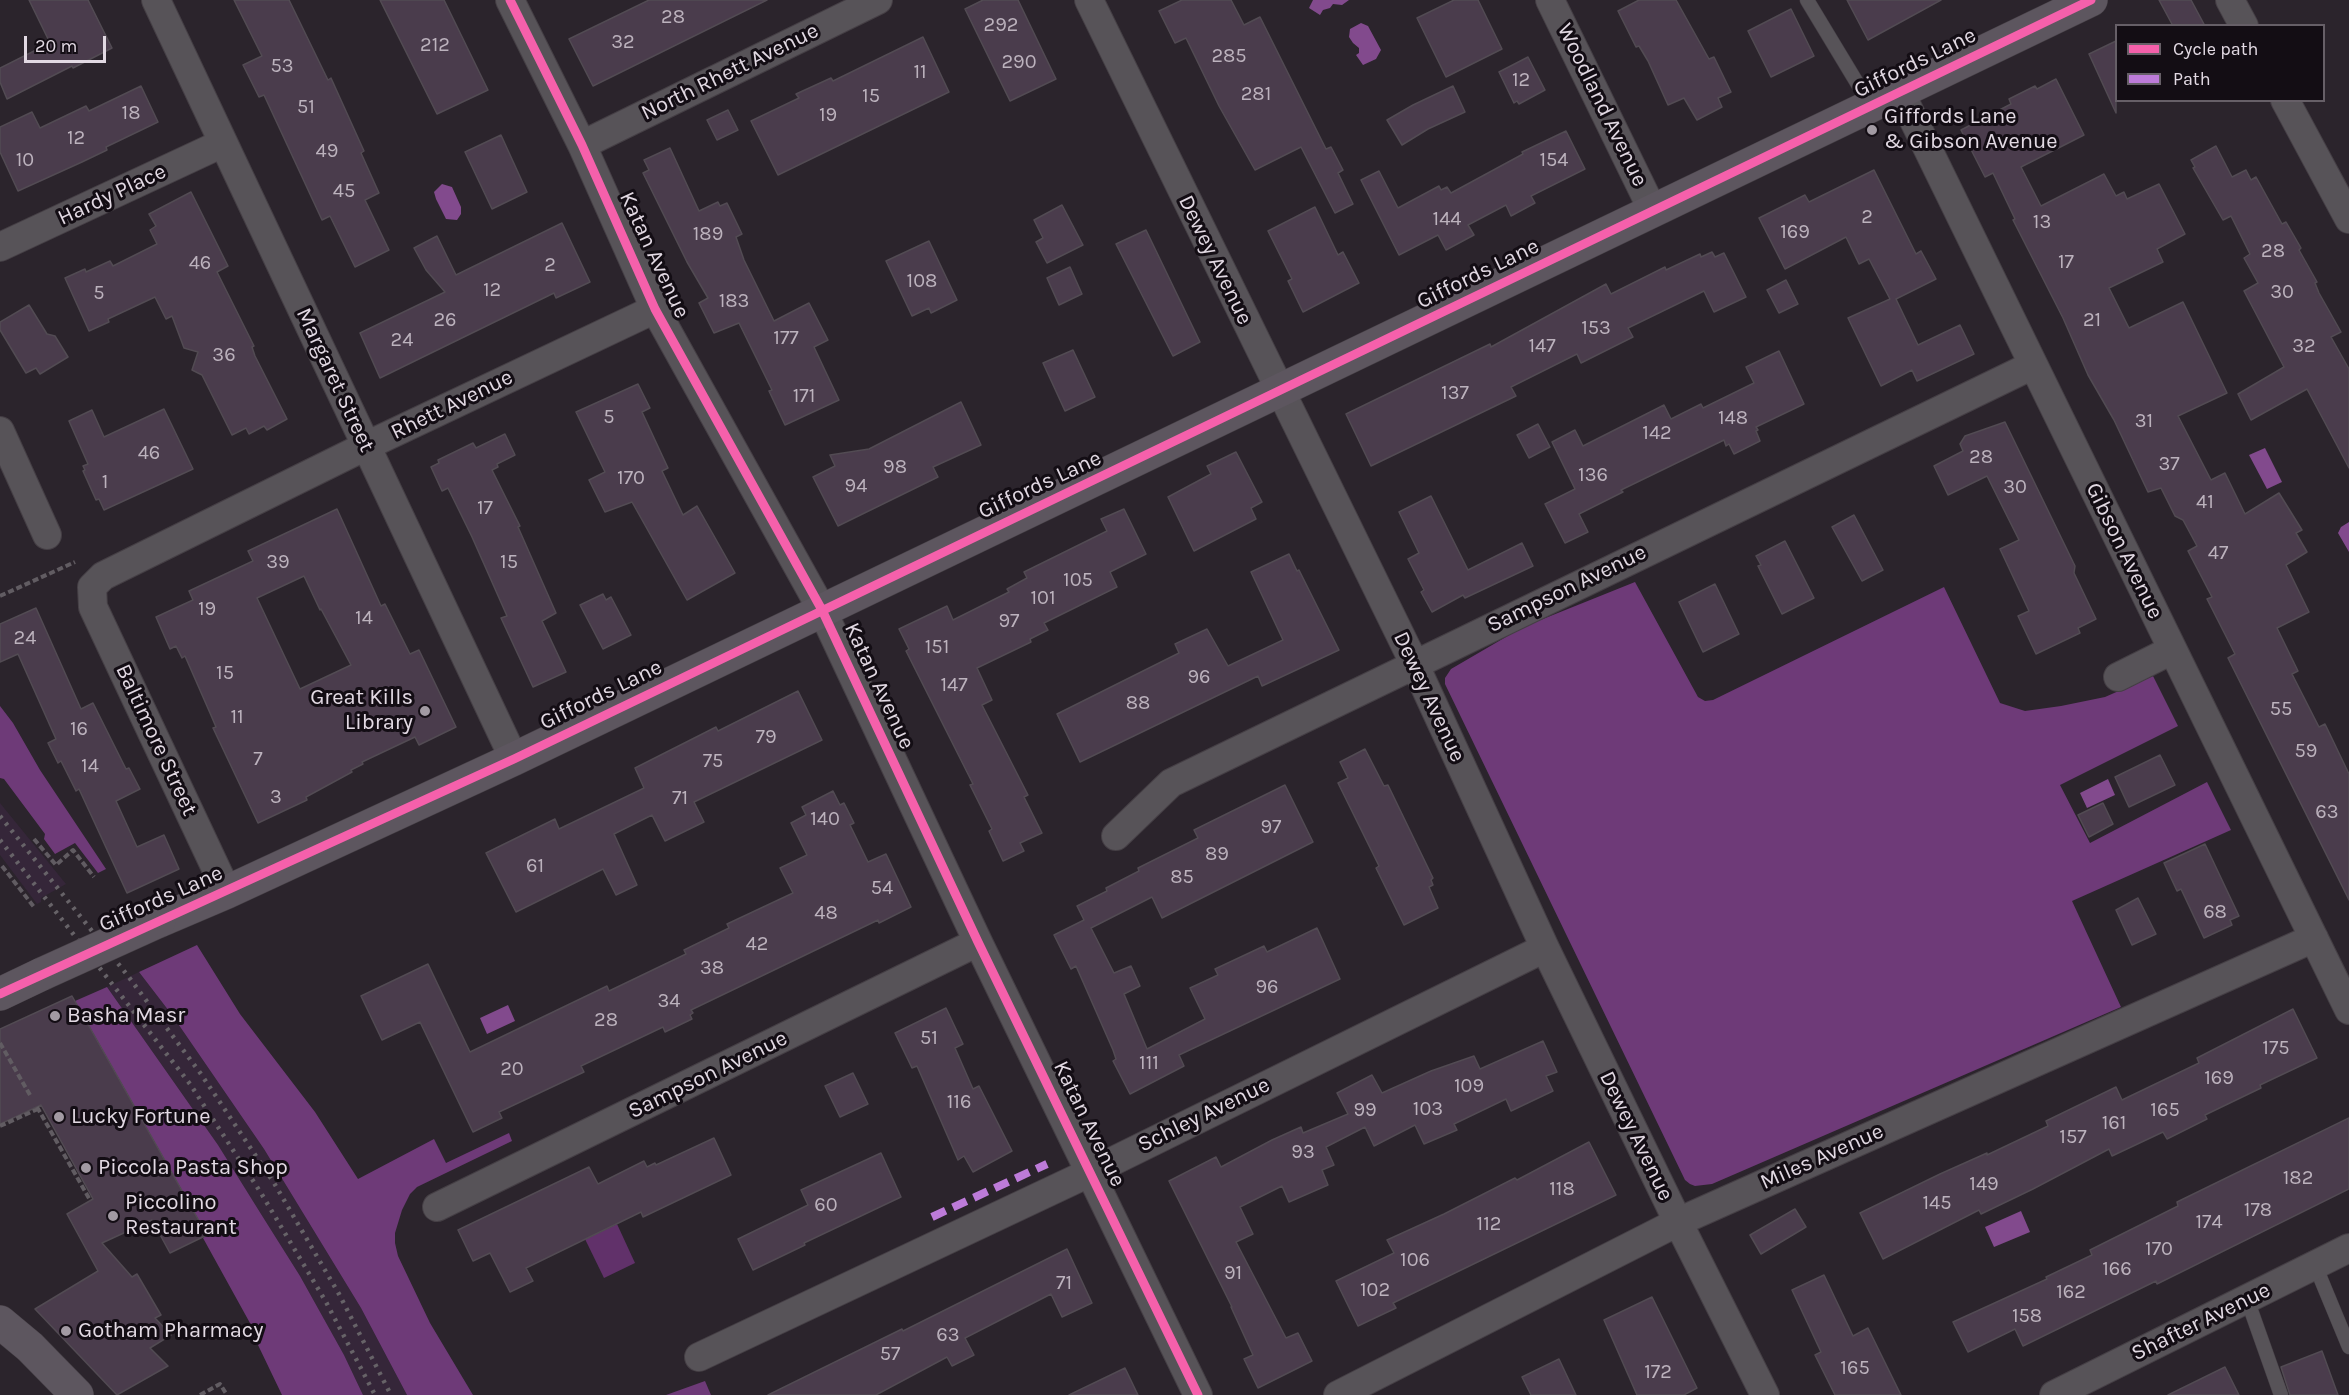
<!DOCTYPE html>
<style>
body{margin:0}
#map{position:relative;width:2349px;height:1395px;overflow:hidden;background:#2b242c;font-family:Karla,sans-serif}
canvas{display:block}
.legend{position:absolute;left:2115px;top:24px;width:210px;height:78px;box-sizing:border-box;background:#130d14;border:2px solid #665f67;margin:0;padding:8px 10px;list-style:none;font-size:18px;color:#e2d9e3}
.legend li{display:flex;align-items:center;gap:12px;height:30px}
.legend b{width:30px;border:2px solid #665f67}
.scale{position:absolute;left:24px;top:36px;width:82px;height:27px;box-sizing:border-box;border:3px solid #e2d9e3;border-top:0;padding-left:8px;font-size:18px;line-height:21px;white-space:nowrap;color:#e2d9e3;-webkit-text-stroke:4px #130d14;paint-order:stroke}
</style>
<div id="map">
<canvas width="2349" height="1395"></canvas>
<ul class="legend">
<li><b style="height:8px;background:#f560ab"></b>Cycle path</li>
<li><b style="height:8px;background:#bd7bd9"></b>Path</li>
</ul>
<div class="scale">20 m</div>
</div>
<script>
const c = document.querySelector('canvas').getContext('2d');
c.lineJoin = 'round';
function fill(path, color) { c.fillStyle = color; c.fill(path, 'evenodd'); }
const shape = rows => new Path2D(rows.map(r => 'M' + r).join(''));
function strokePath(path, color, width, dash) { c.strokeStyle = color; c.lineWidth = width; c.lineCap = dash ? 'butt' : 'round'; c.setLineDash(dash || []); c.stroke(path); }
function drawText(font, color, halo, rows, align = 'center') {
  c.font = font + ' Karla,sans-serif'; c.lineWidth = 6; c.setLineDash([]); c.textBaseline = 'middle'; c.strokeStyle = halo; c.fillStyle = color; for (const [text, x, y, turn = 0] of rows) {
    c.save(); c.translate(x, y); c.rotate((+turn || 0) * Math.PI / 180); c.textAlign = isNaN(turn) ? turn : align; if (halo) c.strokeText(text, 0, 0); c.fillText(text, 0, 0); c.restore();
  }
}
const built = shape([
 [0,803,66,884,41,898,41,902,37,904,0,855],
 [139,972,172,1015,264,1149,361,1308,407,1395,363,1395,344,1355,300,1276,261,1214,218,1145,107,987]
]);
const green = shape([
 [617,1224,635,1263,604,1278,585,1239]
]);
const forest = shape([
 [1635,582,1698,697,1705,701,1713,700,1944,587,2000,703,2025,711,2061,706,2105,697,2153,676,2178,726,2060,785,2090,843,2207,782,2231,830,2072,901,2121,1007,1712,1184,1695,1186,1690,1184,1685,1180,1445,684,1445,678,1451,669,1523,627],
 [0,706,13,723,40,770,106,869,98,873,75,843,55,854,44,839,45,834,4,779,0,778],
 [197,945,240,1014,315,1112,358,1179,434,1139,446,1163,509,1133,512,1141,417,1187,410,1194,402,1210,395,1233,395,1243,398,1256,430,1323,473,1395,407,1395,361,1308,264,1149,172,1015,139,972],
 [107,987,218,1145,261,1214,300,1276,344,1355,363,1395,282,1395,258,1345,261,1343,203,1238,207,1235,75,1001],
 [705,1381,711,1395,666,1395]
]);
const water = shape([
 [1313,0,1349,0,1342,5,1333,4,1330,8,1323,10,1320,15,1309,8],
 [1361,23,1368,26,1381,50,1376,59,1363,65,1356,55,1359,53,1359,48,1353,43,1349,37,1350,29],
 [442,184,452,187,461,207,461,214,457,220,446,219,436,199,434,192],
 [2265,448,2282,482,2267,489,2249,455],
 [2349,522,2349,552,2338,533,2341,527],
 [2108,779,2115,795,2087,808,2080,793],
 [508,1005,515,1021,487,1034,480,1018],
 [2021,1211,2030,1232,1994,1247,1985,1227]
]);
const building = shape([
 [29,0,88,0,112,48,73,68,72,66,7,99,0,82,0,68,50,43,29,0],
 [234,0,289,0,328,80,331,78,364,151,361,153,379,193,365,200,389,250,355,267,330,216,322,220,264,95,259,97,243,65,262,56,234,0],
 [380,0,444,0,488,90,437,114,380,0],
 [649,0,767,0,593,86,569,39,649,0],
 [983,0,1018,0,1056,79,1010,101,965,9,983,0],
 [1182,0,1231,0,1244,25,1260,17,1326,149,1331,147,1343,170,1338,173,1353,204,1335,213,1301,147,1255,170,1219,106,1186,38,1175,43,1159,11,1182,0],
 [1454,0,1478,0,1502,49,1446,77,1417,18,1454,0],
 [1639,0,1676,0,1709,59,1714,57,1731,92,1718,98,1722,107,1697,120,1684,98,1668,105,1648,61,1639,46,1636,47,1618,11,1639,0],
 [1847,0,1941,0,1868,40,1847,0],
 [2159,0,2191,0,2205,26,2173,26,2159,0],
 [1791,9,1814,56,1771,77,1748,31,1791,9],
 [923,37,949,92,778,175,751,121,799,98,796,94,831,78,833,81,923,37],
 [2116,41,2116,113,2089,54,2116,41],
 [1528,57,1545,90,1519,104,1517,101,1514,103,1499,72,1528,57],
 [2056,79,2084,135,2021,167,2041,206,2104,174,2116,196,2124,192,2127,199,2159,184,2185,234,2157,249,2163,262,2109,288,2129,328,2183,302,2227,393,2178,416,2211,480,2225,473,2245,514,2279,493,2302,530,2296,533,2307,552,2286,565,2309,612,2277,628,2298,671,2292,674,2319,727,2325,724,2349,774,2349,900,2228,658,2235,654,2207,599,2212,597,2188,551,2197,546,2183,520,2175,516,2161,488,2148,492,2114,420,2088,375,2063,318,2013,220,2015,219,1993,173,1985,177,1961,130,2011,104,2009,99,2035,86,2037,89,2056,79],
 [141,86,158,122,106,147,107,150,82,162,18,191,0,152,0,127,32,112,40,128,86,106,89,111,141,86],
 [1453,86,1465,112,1428,129,1402,145,1387,120,1413,105,1453,86],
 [728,110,738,130,717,140,707,120,728,110],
 [1566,131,1585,169,1531,196,1535,203,1511,216,1506,205,1468,225,1474,235,1446,250,1438,235,1399,255,1361,180,1379,171,1398,208,1439,186,1441,190,1447,187,1451,193,1523,154,1522,152,1566,131],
 [501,135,527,192,492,209,465,152,501,135],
 [2216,146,2232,177,2246,170,2251,180,2256,177,2282,224,2286,222,2301,248,2299,250,2317,282,2315,283,2319,293,2341,332,2331,337,2349,369,2349,468,2307,389,2251,420,2238,394,2284,367,2244,291,2258,283,2244,258,2250,254,2231,216,2223,220,2193,168,2195,167,2191,160,2216,146],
 [670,148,699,211,718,202,720,206,727,203,742,234,736,237,744,260,774,321,809,303,828,340,814,347,839,400,785,425,769,391,772,390,739,323,714,333,699,303,708,298,687,262,643,173,649,170,644,160,670,148],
 [1874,170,1916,254,1921,251,1936,279,1896,299,1918,345,1960,325,1974,354,1917,381,1912,370,1881,386,1848,318,1890,299,1869,259,1859,264,1846,237,1785,269,1759,218,1805,195,1809,202,1874,170],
 [191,192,228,266,217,272,254,346,252,347,255,356,287,419,267,430,264,426,249,434,246,428,232,435,202,375,192,370,198,352,184,348,172,316,166,319,155,297,108,319,109,322,89,331,65,278,85,269,86,272,110,261,113,266,157,244,150,230,156,226,149,214,191,192],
 [1062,205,1083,245,1047,263,1036,242,1043,238,1034,220,1062,205],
 [1315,207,1338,255,1343,252,1359,283,1303,312,1288,281,1292,279,1268,231,1315,207],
 [562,223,590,282,556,298,554,293,380,378,360,333,445,292,426,270,414,248,437,236,456,275,562,223],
 [1146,230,1200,342,1173,356,1116,244,1146,230],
 [929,241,957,300,931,313,929,308,912,316,886,261,929,241],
 [1712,252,1715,257,1724,253,1746,297,1714,312,1704,291,1628,328,1633,337,1581,363,1577,354,1511,387,1516,396,1371,466,1346,414,1490,344,1491,347,1606,284,1611,294,1665,267,1666,270,1700,254,1701,257,1712,252],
 [1070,267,1082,294,1059,305,1047,278,1070,267],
 [1786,280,1798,304,1779,313,1767,290,1786,280],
 [29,305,47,334,55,336,68,357,40,374,36,368,26,373,0,330,0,322,29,305],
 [1073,350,1095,397,1065,411,1043,363,1073,350],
 [1779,351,1804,404,1756,427,1758,430,1756,431,1760,441,1734,454,1729,444,1726,446,1724,440,1621,490,1623,492,1579,514,1588,532,1565,543,1545,504,1575,489,1552,442,1575,430,1583,446,1664,405,1671,419,1701,404,1703,408,1754,383,1746,367,1779,351],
 [638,384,650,408,642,412,668,468,662,471,683,515,697,506,735,573,687,600,632,502,605,512,589,480,605,472,576,412,638,384],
 [961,402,981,445,933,467,938,477,838,526,813,477,835,466,830,455,869,449,961,402],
 [164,409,193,469,104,510,99,499,96,500,83,471,85,470,83,466,88,464,69,421,92,410,104,437,164,409],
 [2005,422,2075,566,2074,573,2096,619,2078,628,2080,633,2036,654,2018,616,2029,611,2000,549,2019,540,1987,476,1948,495,1934,466,1963,451,1960,444,1965,436,2005,422],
 [1538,424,1550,447,1529,458,1517,435,1538,424],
 [505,434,515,455,497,464,498,467,492,470,520,526,518,527,556,613,542,621,566,672,533,687,501,618,507,616,472,537,448,488,442,491,431,467,439,463,438,460,473,443,476,448,505,434],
 [1236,452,1262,502,1251,508,1256,519,1194,551,1168,497,1211,474,1207,466,1236,452],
 [1431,496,1468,570,1522,543,1533,566,1465,598,1463,595,1432,612,1421,592,1424,590,1408,559,1419,553,1399,512,1431,496],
 [337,509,381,606,385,604,410,654,419,650,456,727,419,745,415,737,362,762,363,764,351,770,352,772,306,797,307,800,258,823,213,728,216,727,210,713,185,656,182,658,176,646,170,649,156,617,193,600,189,591,253,561,248,551,337,509],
 [304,576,320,610,321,609,351,665,300,689,257,598,304,576],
 [1124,509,1146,554,1110,572,1117,587,1044,623,1048,630,1030,639,1031,642,977,668,992,700,982,705,1028,795,1024,797,1042,833,1020,843,1024,851,1003,861,989,831,992,829,970,785,973,784,906,651,909,649,899,629,947,606,953,620,1009,592,1007,589,1027,578,1024,572,1107,531,1101,519,1124,509],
 [1854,515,1883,570,1862,581,1832,527,1854,515],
 [1785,541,1814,598,1782,614,1758,566,1761,565,1756,556,1785,541],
 [1289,554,1297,571,1299,570,1339,650,1262,686,1258,676,1080,762,1057,714,1179,653,1175,644,1207,629,1228,666,1283,640,1251,572,1289,554],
 [1715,584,1739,634,1703,652,1679,602,1715,584],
 [603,594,606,600,611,597,631,635,603,649,580,605,603,594],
 [36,608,81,709,93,703,126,769,129,768,140,789,116,801,137,847,164,835,179,869,127,893,79,789,76,791,61,761,58,763,48,743,56,739,18,654,0,662,0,624,36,608],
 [798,691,822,740,694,802,704,822,665,841,652,815,614,834,637,885,616,895,603,869,516,912,486,853,555,819,559,829,640,790,644,788,635,768,716,727,718,731,798,691],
 [1365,749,1384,786,1388,785,1433,878,1431,880,1433,885,1429,887,1438,908,1404,925,1376,868,1379,866,1338,783,1348,778,1340,762,1365,749],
 [2160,755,2175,785,2129,807,2115,777,2160,755],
 [1285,785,1313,842,1162,918,1152,897,1091,928,1114,973,1131,966,1140,986,1124,994,1147,1049,1205,1019,1190,988,1218,975,1215,969,1264,946,1267,952,1317,928,1340,979,1179,1055,1184,1066,1130,1094,1113,1061,1116,1059,1113,1050,1076,966,1071,969,1054,935,1084,920,1077,906,1107,891,1106,888,1139,871,1138,868,1198,838,1194,830,1285,785],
 [833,791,840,805,844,803,854,823,850,825,868,862,886,854,911,907,879,923,878,920,691,1010,693,1013,690,1015,692,1019,665,1032,663,1027,581,1066,584,1072,499,1112,502,1118,473,1132,420,1022,382,1040,361,996,428,964,470,1052,607,986,609,991,686,954,684,950,729,928,727,924,793,893,780,868,807,855,791,823,806,815,802,807,833,791],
 [2103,803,2113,824,2089,837,2078,815,2103,803],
 [2205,844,2239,916,2230,920,2232,925,2204,938,2181,889,2177,891,2164,863,2205,844],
 [2138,898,2156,934,2132,945,2116,910,2138,898],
 [72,996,207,1235,170,1253,152,1220,102,1243,132,1277,137,1274,161,1315,155,1318,171,1335,150,1348,168,1366,117,1395,35,1309,98,1271,67,1214,93,1199,41,1105,0,1124,0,1029,72,996],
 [946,1008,963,1044,955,1048,973,1089,979,1086,1012,1151,973,1172,964,1156,958,1160,917,1066,912,1068,895,1033,946,1008],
 [2293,1009,2317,1058,2260,1085,2261,1088,2205,1115,2207,1119,2167,1139,2163,1132,2112,1156,2109,1149,2033,1189,1981,1214,1979,1210,1883,1259,1860,1213,1940,1174,1987,1153,1987,1155,2048,1126,2046,1121,2116,1087,2122,1100,2199,1063,2197,1058,2293,1009],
 [1543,1041,1557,1072,1546,1076,1553,1091,1511,1111,1506,1099,1454,1124,1457,1130,1424,1144,1415,1125,1374,1146,1365,1127,1326,1147,1334,1165,1322,1170,1328,1185,1289,1202,1282,1186,1240,1207,1253,1234,1236,1242,1286,1338,1298,1333,1312,1361,1258,1388,1244,1359,1253,1355,1231,1307,1232,1307,1169,1181,1216,1157,1221,1167,1272,1140,1301,1127,1303,1133,1348,1114,1337,1093,1372,1075,1382,1093,1431,1071,1474,1056,1480,1069,1543,1041],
 [853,1073,868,1104,840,1117,825,1086,853,1073],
 [2349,1118,2349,1189,2157,1284,2156,1281,2023,1346,2015,1329,1968,1352,1953,1322,2047,1279,2046,1277,2092,1255,2090,1250,2178,1206,2177,1202,2349,1118],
 [714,1138,731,1175,643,1217,641,1212,526,1268,533,1281,510,1292,490,1253,473,1261,458,1230,589,1167,598,1184,644,1161,647,1167,655,1163,656,1165,714,1138],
 [1589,1142,1616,1195,1393,1303,1396,1308,1358,1326,1336,1281,1394,1253,1387,1240,1444,1214,1515,1178,1517,1180,1589,1142],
 [881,1153,901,1197,804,1243,805,1245,753,1270,738,1239,808,1205,801,1190,881,1153],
 [1795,1209,1806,1227,1761,1254,1750,1235,1795,1209],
 [1067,1249,1092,1303,1062,1317,1051,1294,965,1338,974,1355,952,1366,947,1357,876,1395,768,1395,902,1329,903,1331,1067,1249],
 [1824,1275,1853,1336,1868,1328,1901,1395,1835,1395,1815,1355,1821,1352,1792,1290,1824,1275],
 [1652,1297,1697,1388,1684,1395,1637,1395,1604,1320,1652,1297],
 [2322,1351,2338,1395,2290,1395,2281,1367,2322,1351],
 [1559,1359,1576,1395,1531,1395,1522,1377,1559,1359],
 [2225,1367,2239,1395,2168,1395,2225,1367],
 [1125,1368,1138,1395,1069,1395,1125,1368]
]);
const path = shape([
 [0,596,75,562],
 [34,839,56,865,73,850,94,877],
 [2,866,34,907],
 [0,1043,30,1095],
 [37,1107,90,1200],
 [0,1126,38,1109],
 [200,1395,220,1384,227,1395]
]);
const lane = shape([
 [1807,0,1871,106],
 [2315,1265,2349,1347],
 [2247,1299,2281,1395]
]);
const street = shape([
 [156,0,514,759],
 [510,0,582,145,655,309,822,610,978,942,1198,1395],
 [1089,0,1414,663,1545,948,1678,1222,1765,1395],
 [1550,0,1653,211],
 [2230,0,2244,26],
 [1900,92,2349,1010],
 [2285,100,2349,219],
 [582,145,878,0],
 [0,247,223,143],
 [0,431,47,535],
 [2118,677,2172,650],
 [1116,836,1171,783,2033,365],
 [227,892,93,607,92,587,103,576,366,446,655,309],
 [437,1207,978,942],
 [699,1357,1091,1172,1545,948],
 [1338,1395,1678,1222,2314,938],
 [2054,1395,2349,1248]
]);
const secondary = shape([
 [159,921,227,892,514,759,2091,0],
 [0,994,42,974],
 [0,1322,30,1347,77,1395]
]);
const rail = shape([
 [0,816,128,976,201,1074,274,1183,339,1294,391,1395],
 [0,840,190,1084,261,1193,326,1302,375,1395]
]);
const secondaryBridge = shape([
 [42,974,159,921]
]);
const quiet = shape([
 [932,1217,1047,1164]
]);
const cycleway = shape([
 [510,0,582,145,655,309,822,610,978,942,1198,1395],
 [0,994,514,759,2091,0]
]);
const markers = [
 [1872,130,6,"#a29aa3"],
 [425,711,6,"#a29aa3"],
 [55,1016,6,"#a29aa3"],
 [59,1117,6,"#a29aa3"],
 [86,1168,6,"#a29aa3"],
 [113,1216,6,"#a29aa3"],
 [66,1331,6,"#a29aa3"]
];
const numberNames = [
 ["28",673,17],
 ["292",1001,25],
 ["32",623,42],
 ["212",435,45],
 ["285",1229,56],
 ["290",1019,62],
 ["53",282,66],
 ["11",920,72],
 ["12",1521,80],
 ["281",1256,94],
 ["15",871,96],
 ["51",306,107],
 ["18",131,113],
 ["19",828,115],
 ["12",76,138],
 ["49",327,151],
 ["10",25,160],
 ["154",1554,160],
 ["45",344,191],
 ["2",1867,217],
 ["144",1447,219],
 ["13",2042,222],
 ["169",1795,232],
 ["189",708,234],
 ["28",2273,251],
 ["17",2066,262],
 ["46",200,263],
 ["2",550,265],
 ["108",922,281],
 ["12",492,290],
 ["30",2282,292],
 ["5",99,293],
 ["183",734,301],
 ["26",445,320],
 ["21",2092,320],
 ["153",1596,328],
 ["177",786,338],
 ["24",402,340],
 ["147",1542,346],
 ["32",2304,346],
 ["36",224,355],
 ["137",1455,393],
 ["171",804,396],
 ["5",609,417],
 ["148",1733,418],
 ["31",2144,421],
 ["142",1657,433],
 ["46",149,453],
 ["28",1981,457],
 ["37",2169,464],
 ["98",895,467],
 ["136",1593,475],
 ["170",631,478],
 ["1",105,482],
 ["94",856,486],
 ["30",2015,487],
 ["41",2205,502],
 ["17",485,508],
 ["47",2218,553],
 ["39",278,562],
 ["15",509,562],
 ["105",1078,580],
 ["101",1043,598],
 ["19",207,609],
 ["14",364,618],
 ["97",1009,621],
 ["24",25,638],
 ["151",937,647],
 ["15",225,673],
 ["96",1199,677],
 ["147",954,685],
 ["88",1138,703],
 ["55",2281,709],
 ["11",237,717],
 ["16",79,729],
 ["79",766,737],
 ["59",2306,751],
 ["7",258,759],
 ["75",713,761],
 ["14",90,766],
 ["3",276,797],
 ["71",680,798],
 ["63",2327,812],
 ["140",825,819],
 ["97",1271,827],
 ["89",1217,854],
 ["61",535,866],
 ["85",1182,877],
 ["54",882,888],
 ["68",2215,912],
 ["48",826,913],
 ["42",757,944],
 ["38",712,968],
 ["96",1267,987],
 ["34",669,1001],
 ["28",606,1020],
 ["51",929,1038],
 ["175",2276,1048],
 ["111",1149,1063],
 ["20",512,1069],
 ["169",2219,1078],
 ["109",1469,1086],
 ["116",959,1102],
 ["103",1428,1109],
 ["99",1365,1110],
 ["165",2165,1110],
 ["161",2114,1123],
 ["157",2073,1137],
 ["93",1303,1152],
 ["182",2298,1178],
 ["149",1984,1184],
 ["118",1562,1189],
 ["145",1937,1203],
 ["60",826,1205],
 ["178",2258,1210],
 ["174",2209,1222],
 ["112",1489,1224],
 ["170",2159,1249],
 ["106",1415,1260],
 ["166",2117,1269],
 ["91",1233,1273],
 ["71",1064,1283],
 ["102",1375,1290],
 ["162",2071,1292],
 ["158",2027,1316],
 ["63",948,1335],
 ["57",890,1354],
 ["165",1855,1368],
 ["172",1658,1372]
];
const streetNames = [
 ["Giffords Lane",1915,63,-26],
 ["North Rhett Avenue",730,72,-26],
 ["Woodland Avenue",1602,105,64],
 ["Hardy Place",112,195,-25],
 ["Katan Avenue",654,255,65],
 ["Dewey Avenue",1215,260,64],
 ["Giffords Lane",1478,274,-26],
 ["Margaret Street",335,380,65],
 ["Rhett Avenue",452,405,-26],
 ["Giffords Lane",1040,485,-25],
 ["Gibson Avenue",2124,551,64],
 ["Sampson Avenue",1567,589,-26],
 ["Katan Avenue",879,686,65],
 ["Giffords Lane",601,695,-26],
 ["Dewey Avenue",1429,697,65],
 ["Baltimore Street",156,740,65],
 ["Giffords Lane",161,899,-24],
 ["Sampson Avenue",708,1075,-26],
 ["Schley Avenue",1204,1115,-26],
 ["Katan Avenue",1089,1124,64],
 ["Dewey Avenue",1636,1136,64],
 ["Miles Avenue",1822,1157,-24],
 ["Shafter Avenue",2201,1322,-26]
];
const poiNames = [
 ["Giffords Lane",1884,117],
 ["& Gibson Avenue",1884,142],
 ["Great Kills",413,698,"right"],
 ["Library",413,723,"right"],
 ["Basha Masr",67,1016],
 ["Lucky Fortune",71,1117],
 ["Piccola Pasta Shop",98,1168],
 ["Piccolino",125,1203],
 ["Restaurant",125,1228],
 ["Gotham Pharmacy",78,1331]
];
fill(built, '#352639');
fill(green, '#61316a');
fill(forest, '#6e3a78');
fill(water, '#824a8d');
fill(building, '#4a3c4c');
strokePath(building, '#524b53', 1.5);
strokePath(lane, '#453f45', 15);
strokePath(street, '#453f45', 30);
strokePath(secondary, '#453f45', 34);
strokePath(path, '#615c62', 4, [6, 3]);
strokePath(lane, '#575358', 14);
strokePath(street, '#575358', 28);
strokePath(secondary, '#5d565f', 33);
strokePath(rail, '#676368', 4.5, [3, 6]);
strokePath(secondaryBridge, '#453f45', 34, []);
strokePath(secondaryBridge, '#5d565f', 33);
strokePath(quiet, '#bd7bd9', 8, [15, 8]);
strokePath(cycleway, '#f560ab', 9);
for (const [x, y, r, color] of markers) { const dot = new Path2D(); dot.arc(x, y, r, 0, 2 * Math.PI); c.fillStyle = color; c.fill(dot); strokePath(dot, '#130d14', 2); }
drawText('20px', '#bcb2bd', null, numberNames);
drawText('22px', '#e2d9e3', '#130d14', streetNames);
drawText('22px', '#e2d9e3', '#130d14', poiNames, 'left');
</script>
